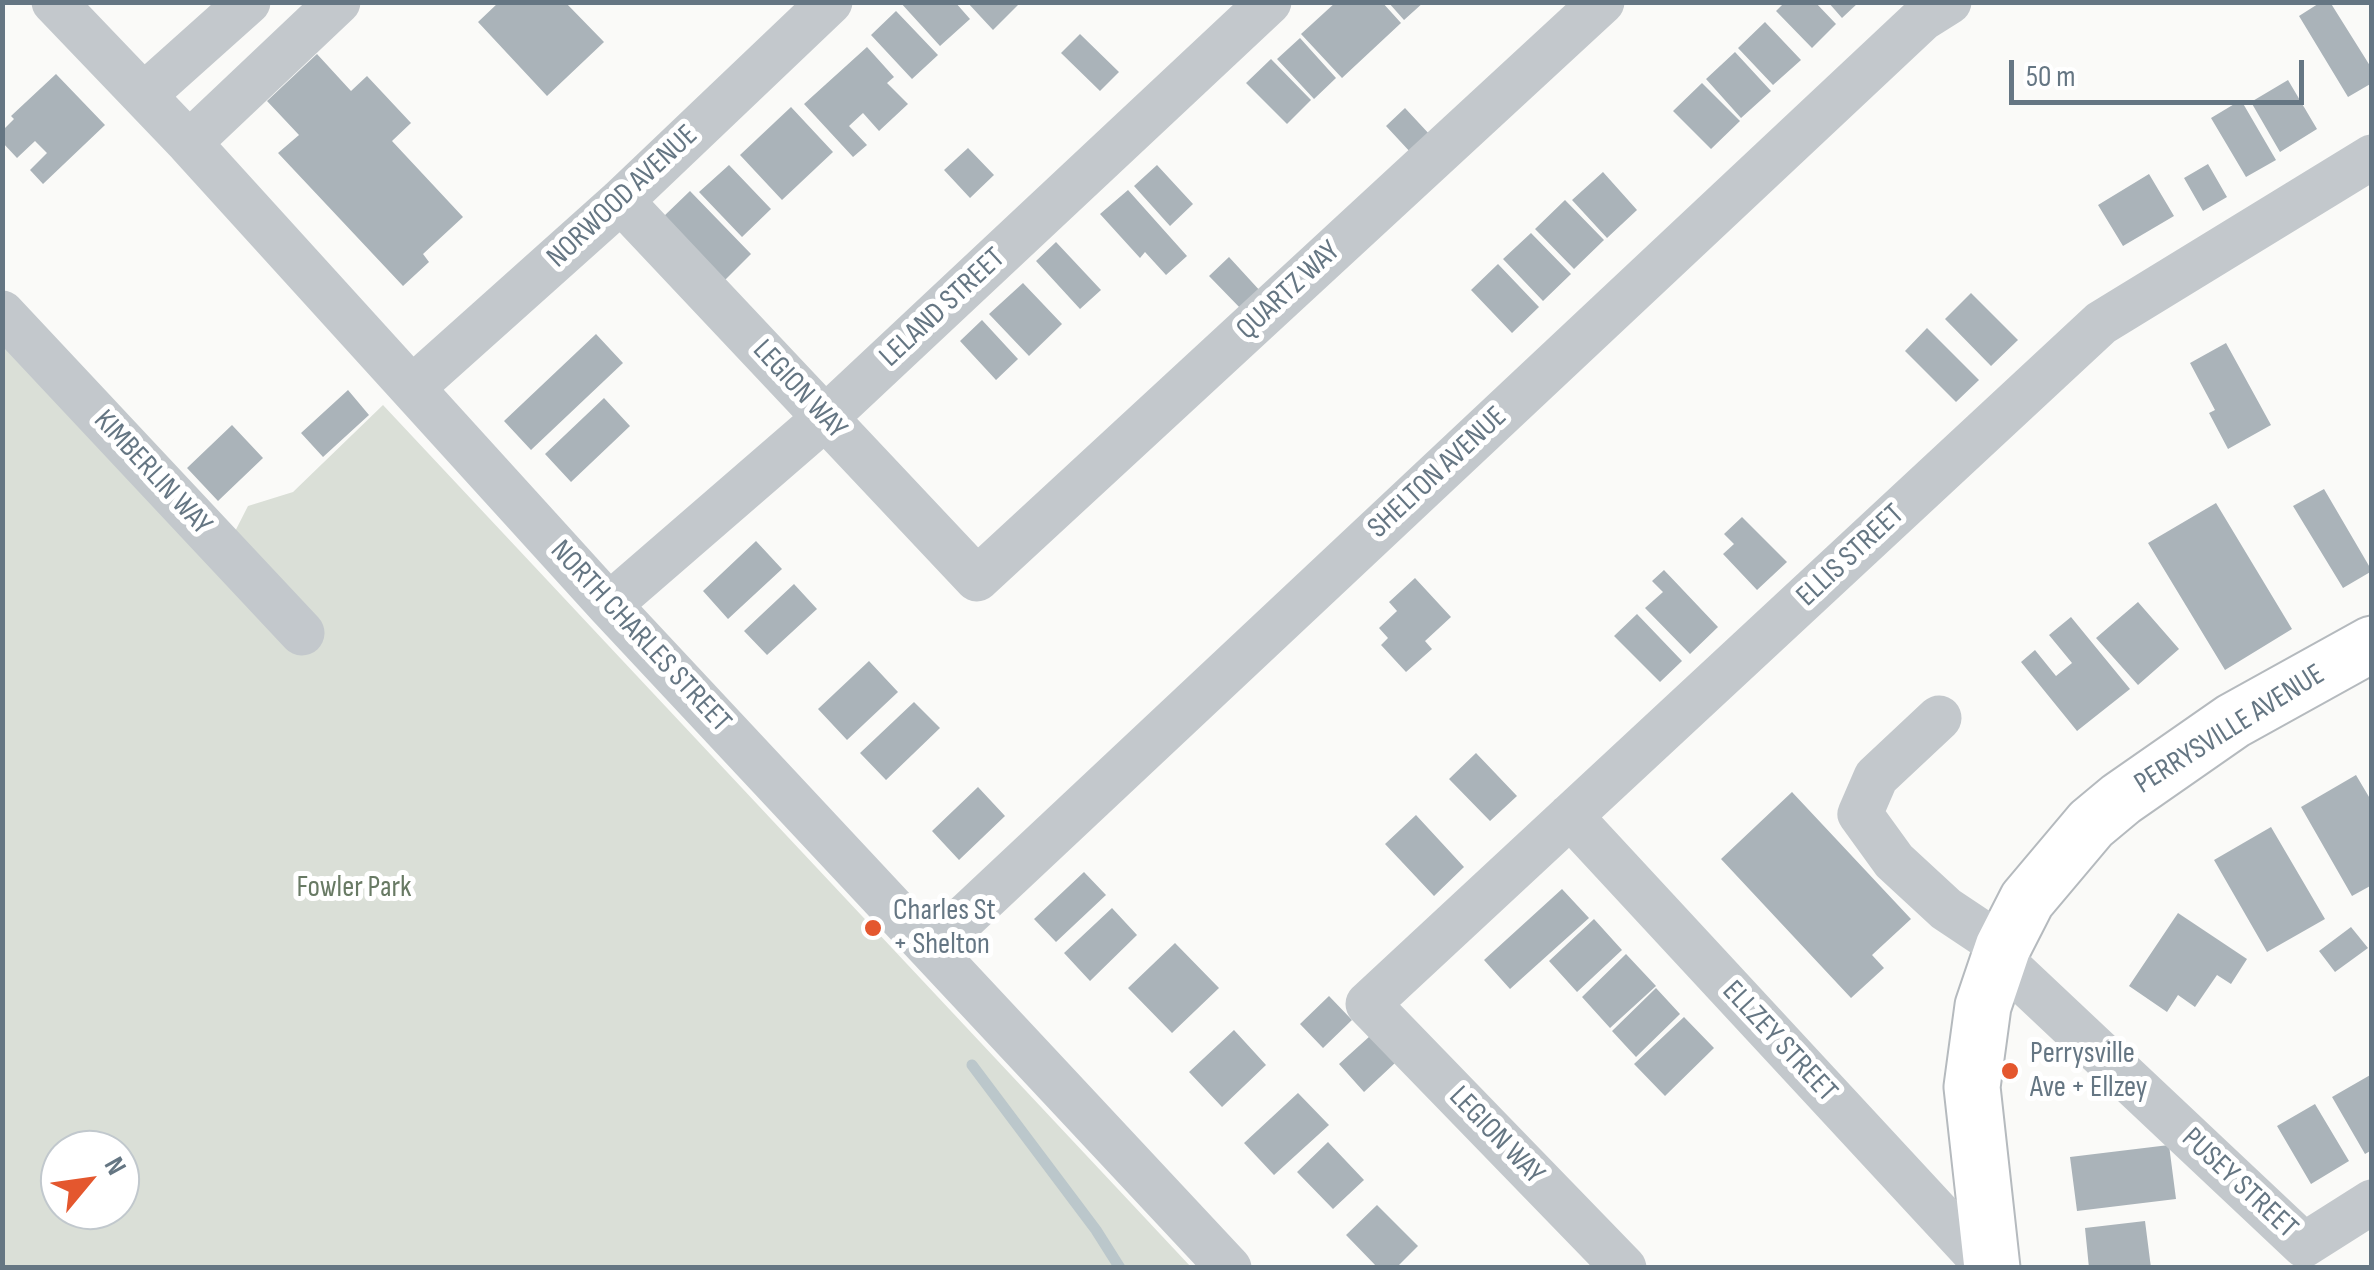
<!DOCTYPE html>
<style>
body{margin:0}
#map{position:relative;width:2374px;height:1270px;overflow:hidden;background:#fafaf8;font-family:"Sofia Sans Condensed",sans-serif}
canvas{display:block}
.frame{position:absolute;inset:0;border:5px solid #657683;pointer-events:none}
.north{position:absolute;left:40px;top:1130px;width:100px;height:100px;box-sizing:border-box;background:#fff;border:2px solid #c1c8cd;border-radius:50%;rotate:61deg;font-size:28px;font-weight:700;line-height:40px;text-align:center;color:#657683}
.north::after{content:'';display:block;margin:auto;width:35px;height:45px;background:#e4572e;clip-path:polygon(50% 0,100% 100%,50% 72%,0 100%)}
.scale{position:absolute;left:2009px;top:60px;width:295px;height:45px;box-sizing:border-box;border:5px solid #657683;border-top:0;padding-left:12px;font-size:30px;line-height:35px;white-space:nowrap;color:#657683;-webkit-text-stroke:8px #fff;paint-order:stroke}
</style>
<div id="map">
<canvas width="2374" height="1270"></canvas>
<div class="frame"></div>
<div class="north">N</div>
<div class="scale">50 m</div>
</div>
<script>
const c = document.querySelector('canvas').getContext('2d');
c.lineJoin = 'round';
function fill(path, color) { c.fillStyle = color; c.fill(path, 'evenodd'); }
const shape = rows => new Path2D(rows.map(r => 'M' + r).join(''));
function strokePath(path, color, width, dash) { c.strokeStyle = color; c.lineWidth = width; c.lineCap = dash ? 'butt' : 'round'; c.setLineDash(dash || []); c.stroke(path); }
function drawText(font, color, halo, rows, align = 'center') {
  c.font = font + ' "Sofia Sans Condensed",sans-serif'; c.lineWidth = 10; c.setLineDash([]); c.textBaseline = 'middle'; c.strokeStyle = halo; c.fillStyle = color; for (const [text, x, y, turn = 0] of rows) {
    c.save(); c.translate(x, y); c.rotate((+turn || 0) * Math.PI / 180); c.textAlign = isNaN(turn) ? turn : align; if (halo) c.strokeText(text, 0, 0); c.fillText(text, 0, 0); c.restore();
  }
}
const green = shape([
 [2,325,225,551,248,506,293,492,383,405,1191,1267,3,1267],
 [60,1150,120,1150,120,1210,60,1210]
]);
const stream = shape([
 [972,1065,1096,1230,1120,1268]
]);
const building = shape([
 [900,2,955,2,970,19,940,46],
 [967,2,1016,2,1018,5,993,30],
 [1336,2,1382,2,1401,23,1342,78,1301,34],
 [1388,2,1424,2,1404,20],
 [1785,2,1815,2,1836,24,1812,48,1776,11],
 [1828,2,1859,2,1842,18],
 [2321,2,2330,2,2372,69,2372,83,2348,97,2299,16],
 [498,3,566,3,604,42,547,96,478,22],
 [896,11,938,55,912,79,871,35],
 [1765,22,1801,60,1773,85,1738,48],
 [1080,34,1119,72,1100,91,1061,53],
 [1300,38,1336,78,1314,99,1277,59],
 [867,47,894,77,887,83,908,104,879,131,863,113,849,126,867,145,853,157,804,104],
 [1735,52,1771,91,1741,118,1706,79],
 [317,54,351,91,367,76,411,123,392,141,463,217,423,254,429,262,403,286,278,153,299,135,267,101],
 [1271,59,1311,100,1287,124,1246,83],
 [56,74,105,125,43,184,30,170,47,153,35,141,17,158,2,142,2,131,14,119,11,116],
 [2288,80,2317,129,2280,152,2251,102],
 [1702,83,1740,121,1711,149,1673,111],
 [2241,100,2276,160,2246,177,2211,118],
 [791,107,833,152,782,200,740,155],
 [1405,108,1431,136,1412,154,1386,126],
 [968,148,994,175,970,198,944,170],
 [2208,164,2227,197,2203,211,2184,178],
 [729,165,771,209,742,237,699,192],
 [1157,165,1193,204,1170,226,1134,186],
 [1603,172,1637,210,1607,238,1572,200],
 [2149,174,2174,216,2123,246,2098,205],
 [1128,190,1187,256,1166,275,1145,252,1140,258,1100,214],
 [690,191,751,254,725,280,663,217],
 [1565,200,1604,240,1574,269,1535,229],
 [1531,233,1571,274,1543,301,1503,259],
 [1056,242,1101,290,1080,309,1036,261],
 [1229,257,1262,293,1243,311,1209,276],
 [1498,264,1539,307,1512,333,1471,290],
 [1023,283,1062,324,1029,356,989,314],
 [1971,293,2018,340,1991,366,1945,319],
 [982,320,1018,359,996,380,960,341],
 [1927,328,1979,380,1956,402,1905,351],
 [596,334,623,363,531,450,504,421],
 [2226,343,2271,425,2228,449,2209,413,2215,410,2190,363],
 [348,390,369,415,323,457,301,433],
 [604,398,630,426,571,482,545,454],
 [232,425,263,458,218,501,187,468],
 [2324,489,2372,571,2343,588,2293,506],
 [2216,503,2292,629,2225,670,2148,543],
 [1742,517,1787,562,1757,590,1723,554,1734,544,1724,534],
 [756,541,782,569,728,619,703,591],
 [1664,570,1718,627,1690,654,1645,608,1663,592,1652,581],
 [1415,578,1451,617,1425,641,1432,649,1406,672,1381,645,1388,638,1379,628,1397,611,1389,602],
 [794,584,817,609,767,655,744,631],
 [2138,602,2179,649,2138,685,2096,638],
 [1637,614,1682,661,1660,682,1614,636],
 [2071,617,2130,689,2077,731,2021,662,2035,650,2056,676,2072,663,2049,635],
 [869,661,898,692,847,740,818,709],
 [914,702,940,728,886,780,860,753],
 [1476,753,1517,796,1490,821,1449,779],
 [2356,775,2372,802,2372,885,2352,896,2301,807],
 [978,787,1005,816,959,860,932,831],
 [1792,792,1911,919,1872,955,1884,968,1851,998,1721,859],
 [1416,815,1464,867,1434,896,1385,844],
 [2271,827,2325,919,2267,952,2214,860],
 [1084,872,1106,895,1056,942,1034,919],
 [1562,889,1589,918,1510,989,1484,960],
 [1112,908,1137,935,1090,981,1064,953],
 [2178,913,2247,959,2231,984,2217,975,2195,1007,2178,995,2167,1012,2129,986],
 [1594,919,1622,950,1577,992,1549,961],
 [2351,927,2368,948,2335,972,2319,951],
 [1175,943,1219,988,1172,1033,1128,988],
 [1626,954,1656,986,1610,1028,1582,997],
 [1656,988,1680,1014,1636,1057,1612,1031],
 [1329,996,1352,1020,1323,1048,1300,1024],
 [1684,1017,1714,1048,1665,1096,1634,1064],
 [1234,1030,1266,1065,1222,1107,1189,1072],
 [1370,1036,1395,1063,1364,1092,1339,1064],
 [2372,1074,2372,1150,2365,1154,2332,1097],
 [1298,1093,1329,1125,1274,1175,1244,1143],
 [2315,1104,2349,1161,2311,1184,2277,1126],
 [1328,1142,1364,1180,1333,1209,1297,1172],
 [2169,1145,2176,1199,2077,1211,2070,1157],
 [1377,1205,1418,1246,1396,1268,1378,1268,1346,1235],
 [2145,1221,2151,1268,2089,1268,2085,1228]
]);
const minor = shape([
 [54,2,189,143,609,605,1229,1268],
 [144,95,248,2],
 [189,143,338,2],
 [621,201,977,579,1602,2],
 [2,313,302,633],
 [412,388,621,201,830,2],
 [609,605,825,418,1269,2],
 [1939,718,1876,777,1860,814,1894,861,1946,909,2003,947],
 [1570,816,1989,1268],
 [931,949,1922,19,1949,2],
 [1999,958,2304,1245,2372,1202],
 [1624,1268,1368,1004,2101,323,2372,157]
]);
const major = shape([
 [1992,1268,1972,1087,1983,1006,2003,947,2027,900,2091,824,2121,799,2233,721,2372,644]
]);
const markers = [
 [873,928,10,"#e4572e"],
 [2010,1071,10,"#e4572e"]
];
const streetNames = [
 ["NORWOOD AVENUE",623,197,-43],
 ["QUARTZ WAY",1289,291,-43],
 ["LELAND STREET",943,308,-43],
 ["LEGION WAY",799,390,47],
 ["KIMBERLIN WAY",152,473,47],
 ["SHELTON AVENUE",1438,473,-43],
 ["ELLIS STREET",1851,556,-43],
 ["NORTH CHARLES STREET",640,637,47],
 ["PERRYSVILLE AVENUE",2230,730,-32],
 ["ELLZEY STREET",1779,1042,47],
 ["LEGION WAY",1496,1136,46],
 ["PUSEY STREET",2239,1184,43]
];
const parkNames = [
 ["Fowler Park",354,888]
];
const poiNames = [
 ["Charles St",893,911],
 ["+ Shelton",893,945],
 ["Perrysville",2030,1054],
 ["Ave + Ellzey",2030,1088]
];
fill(green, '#dadfd7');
strokePath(stream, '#bbc7cb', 11);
fill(building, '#aab3b9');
strokePath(major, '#b5babe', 59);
strokePath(minor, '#c3c8cc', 45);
strokePath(major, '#fff', 55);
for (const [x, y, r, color] of markers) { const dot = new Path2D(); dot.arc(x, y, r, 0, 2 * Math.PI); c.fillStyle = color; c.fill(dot); strokePath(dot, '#fff', 4); }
drawText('30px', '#657683', '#fff', streetNames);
drawText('30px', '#687a64', '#fff', parkNames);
drawText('30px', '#657683', '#fff', poiNames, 'left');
</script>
